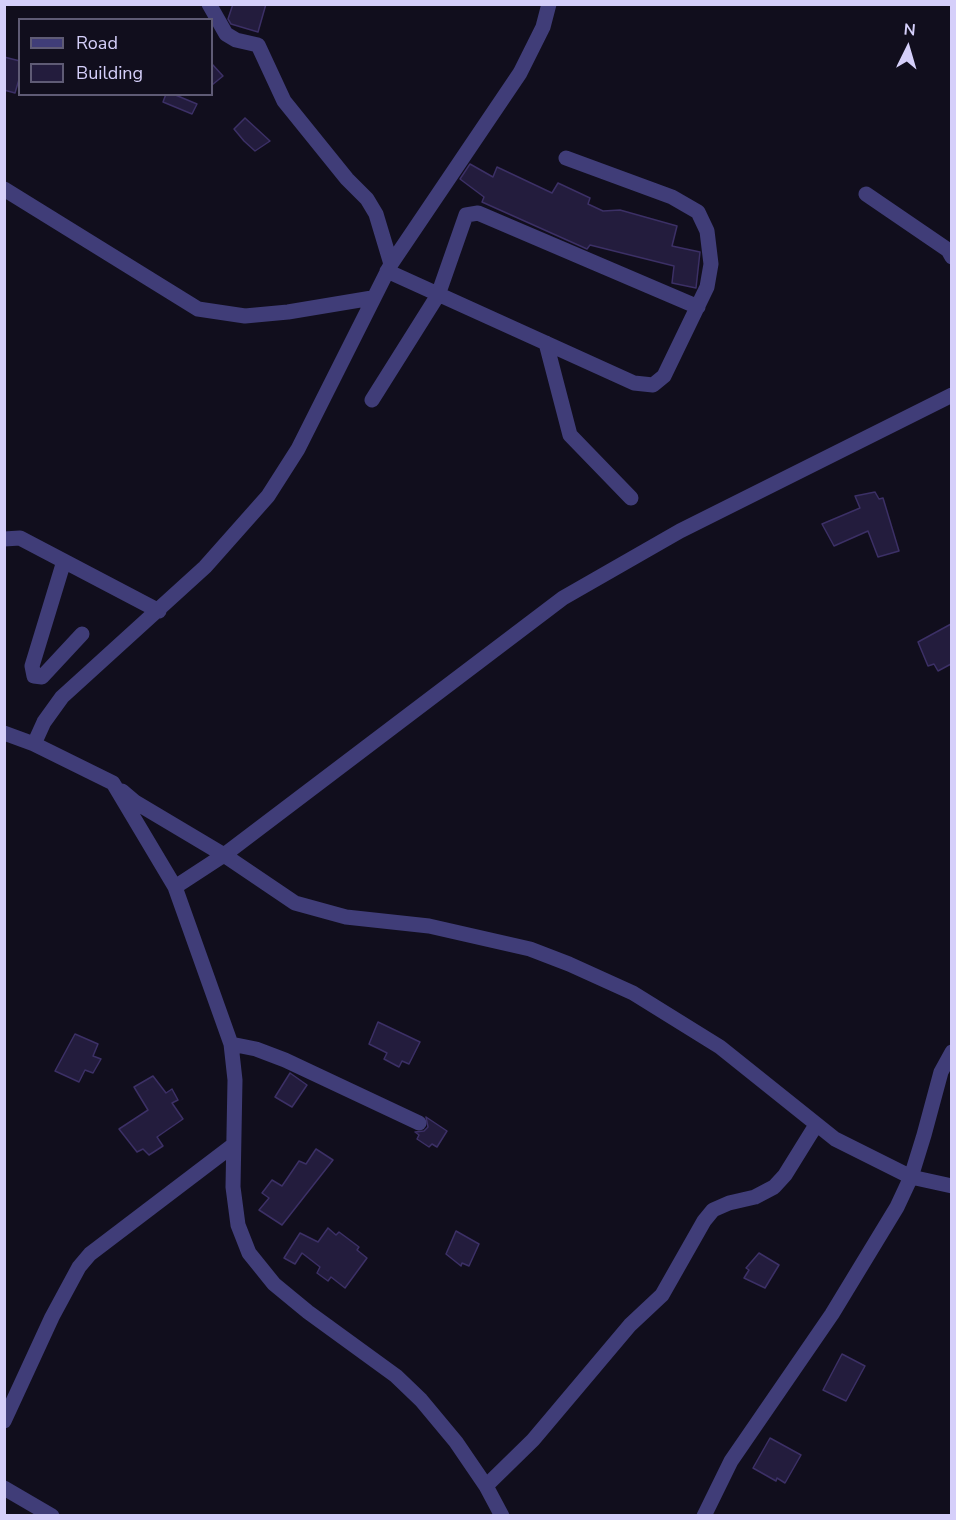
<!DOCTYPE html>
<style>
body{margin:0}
#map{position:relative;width:956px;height:1520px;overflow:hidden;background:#110e1d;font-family:"Nunito Sans",sans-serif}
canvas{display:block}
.frame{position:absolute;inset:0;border:6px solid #d5cffa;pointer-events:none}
.legend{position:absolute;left:18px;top:18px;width:195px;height:78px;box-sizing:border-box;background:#110e1d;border:2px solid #5f5b75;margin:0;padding:8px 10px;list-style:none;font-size:18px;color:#d5cffa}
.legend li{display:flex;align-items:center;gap:12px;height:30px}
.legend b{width:30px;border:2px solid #5f5b75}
.north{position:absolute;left:878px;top:18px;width:60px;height:60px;-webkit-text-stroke:4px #110e1d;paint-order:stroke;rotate:5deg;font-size:16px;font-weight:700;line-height:24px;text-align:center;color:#d5cffa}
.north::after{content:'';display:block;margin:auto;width:21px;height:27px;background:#d5cffa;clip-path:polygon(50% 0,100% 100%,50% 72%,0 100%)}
</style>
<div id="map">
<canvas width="956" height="1520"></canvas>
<div class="frame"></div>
<ul class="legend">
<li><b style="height:8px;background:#403d78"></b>Road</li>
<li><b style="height:16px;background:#231c3d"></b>Building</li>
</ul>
<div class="north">N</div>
</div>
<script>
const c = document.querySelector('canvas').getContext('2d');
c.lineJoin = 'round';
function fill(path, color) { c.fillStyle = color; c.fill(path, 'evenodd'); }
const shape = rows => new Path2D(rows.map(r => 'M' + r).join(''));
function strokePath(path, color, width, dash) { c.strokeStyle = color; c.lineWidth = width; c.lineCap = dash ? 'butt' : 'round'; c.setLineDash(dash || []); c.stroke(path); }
const building = shape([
 [233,4,266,4,258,32,231,24,228,19,233,4],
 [4,57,20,61,20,76,15,93,4,90,4,57],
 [212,64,223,76,212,85,212,64],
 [166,94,173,94,197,104,192,114,163,102,166,94],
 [245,118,270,141,255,151,244,141,234,129,245,118],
 [470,164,493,177,497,167,552,193,558,183,590,198,588,204,603,211,620,210,677,226,672,246,700,252,696,288,672,283,674,266,590,245,587,249,482,202,484,197,460,179,470,164],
 [875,492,879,499,883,498,899,551,878,557,868,531,834,546,822,524,860,508,855,496,875,492],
 [951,624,951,664,938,671,934,664,928,666,918,642,951,624],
 [378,1022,420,1042,409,1064,402,1061,399,1067,384,1059,387,1053,369,1044,378,1022],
 [75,1034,98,1044,93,1056,101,1059,93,1073,85,1070,79,1082,55,1071,75,1034],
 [290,1073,307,1085,292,1107,275,1097,290,1073],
 [153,1076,166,1093,172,1089,178,1100,172,1103,183,1119,157,1137,163,1146,149,1155,143,1149,137,1152,119,1129,148,1110,134,1087,153,1076],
 [426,1117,447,1131,437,1147,432,1144,429,1147,417,1139,419,1135,415,1132,424,1131,428,1127,426,1117],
 [316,1149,333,1160,282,1225,259,1210,269,1198,262,1193,272,1180,282,1186,299,1161,306,1164,316,1149],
 [328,1228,336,1235,339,1232,359,1247,357,1250,367,1258,345,1288,331,1277,328,1281,317,1273,320,1267,302,1253,295,1264,284,1258,300,1233,318,1242,328,1228],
 [456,1231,479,1244,469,1266,462,1263,461,1266,446,1254,456,1231],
 [759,1253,779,1265,765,1288,744,1278,749,1270,746,1268,759,1253],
 [842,1354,865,1366,846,1401,823,1390,842,1354],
 [770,1438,801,1455,785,1483,777,1478,776,1481,753,1468,770,1438]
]);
const minor = shape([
 [209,4,226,34,236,40,258,45,284,101,347,179,367,199,376,214,391,264],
 [4,189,198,309,245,316,288,312,372,298],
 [866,194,948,250,952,257],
 [387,271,634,383,653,385,664,376,707,287,711,264,707,231,698,212,672,197,566,158],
 [546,343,570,435,631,498],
 [372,400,438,295,466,215,478,213,698,307],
 [4,539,20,538,159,611],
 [64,561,32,666,34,676,42,677,82,634],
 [4,733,34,744,113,783,175,887,231,1044,235,1080,233,1187,238,1225,249,1253,274,1284,308,1312,396,1376,421,1400,456,1442,486,1486,502,1516],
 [34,744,44,722,62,697,205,567,268,496,298,449,391,264,520,73,543,27,549,4],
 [122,791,135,802,224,855,295,903,346,917,429,926,530,949,569,964,633,993,720,1047,835,1139,911,1177,952,1186],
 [175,887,224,855,563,598,680,531,952,395],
 [231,1044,256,1049,285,1060,419,1123],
 [4,1421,52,1317,79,1267,90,1254,232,1146],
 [486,1486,533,1440,630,1325,662,1295,704,1221,713,1210,729,1203,755,1197,774,1187,785,1175,816,1125],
 [4,1488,52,1516],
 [704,1516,731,1461,832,1314,897,1207,911,1177,924,1135,941,1072,952,1052]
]);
fill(building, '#231c3d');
strokePath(building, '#3c3066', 1.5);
strokePath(minor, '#403d78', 15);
</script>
